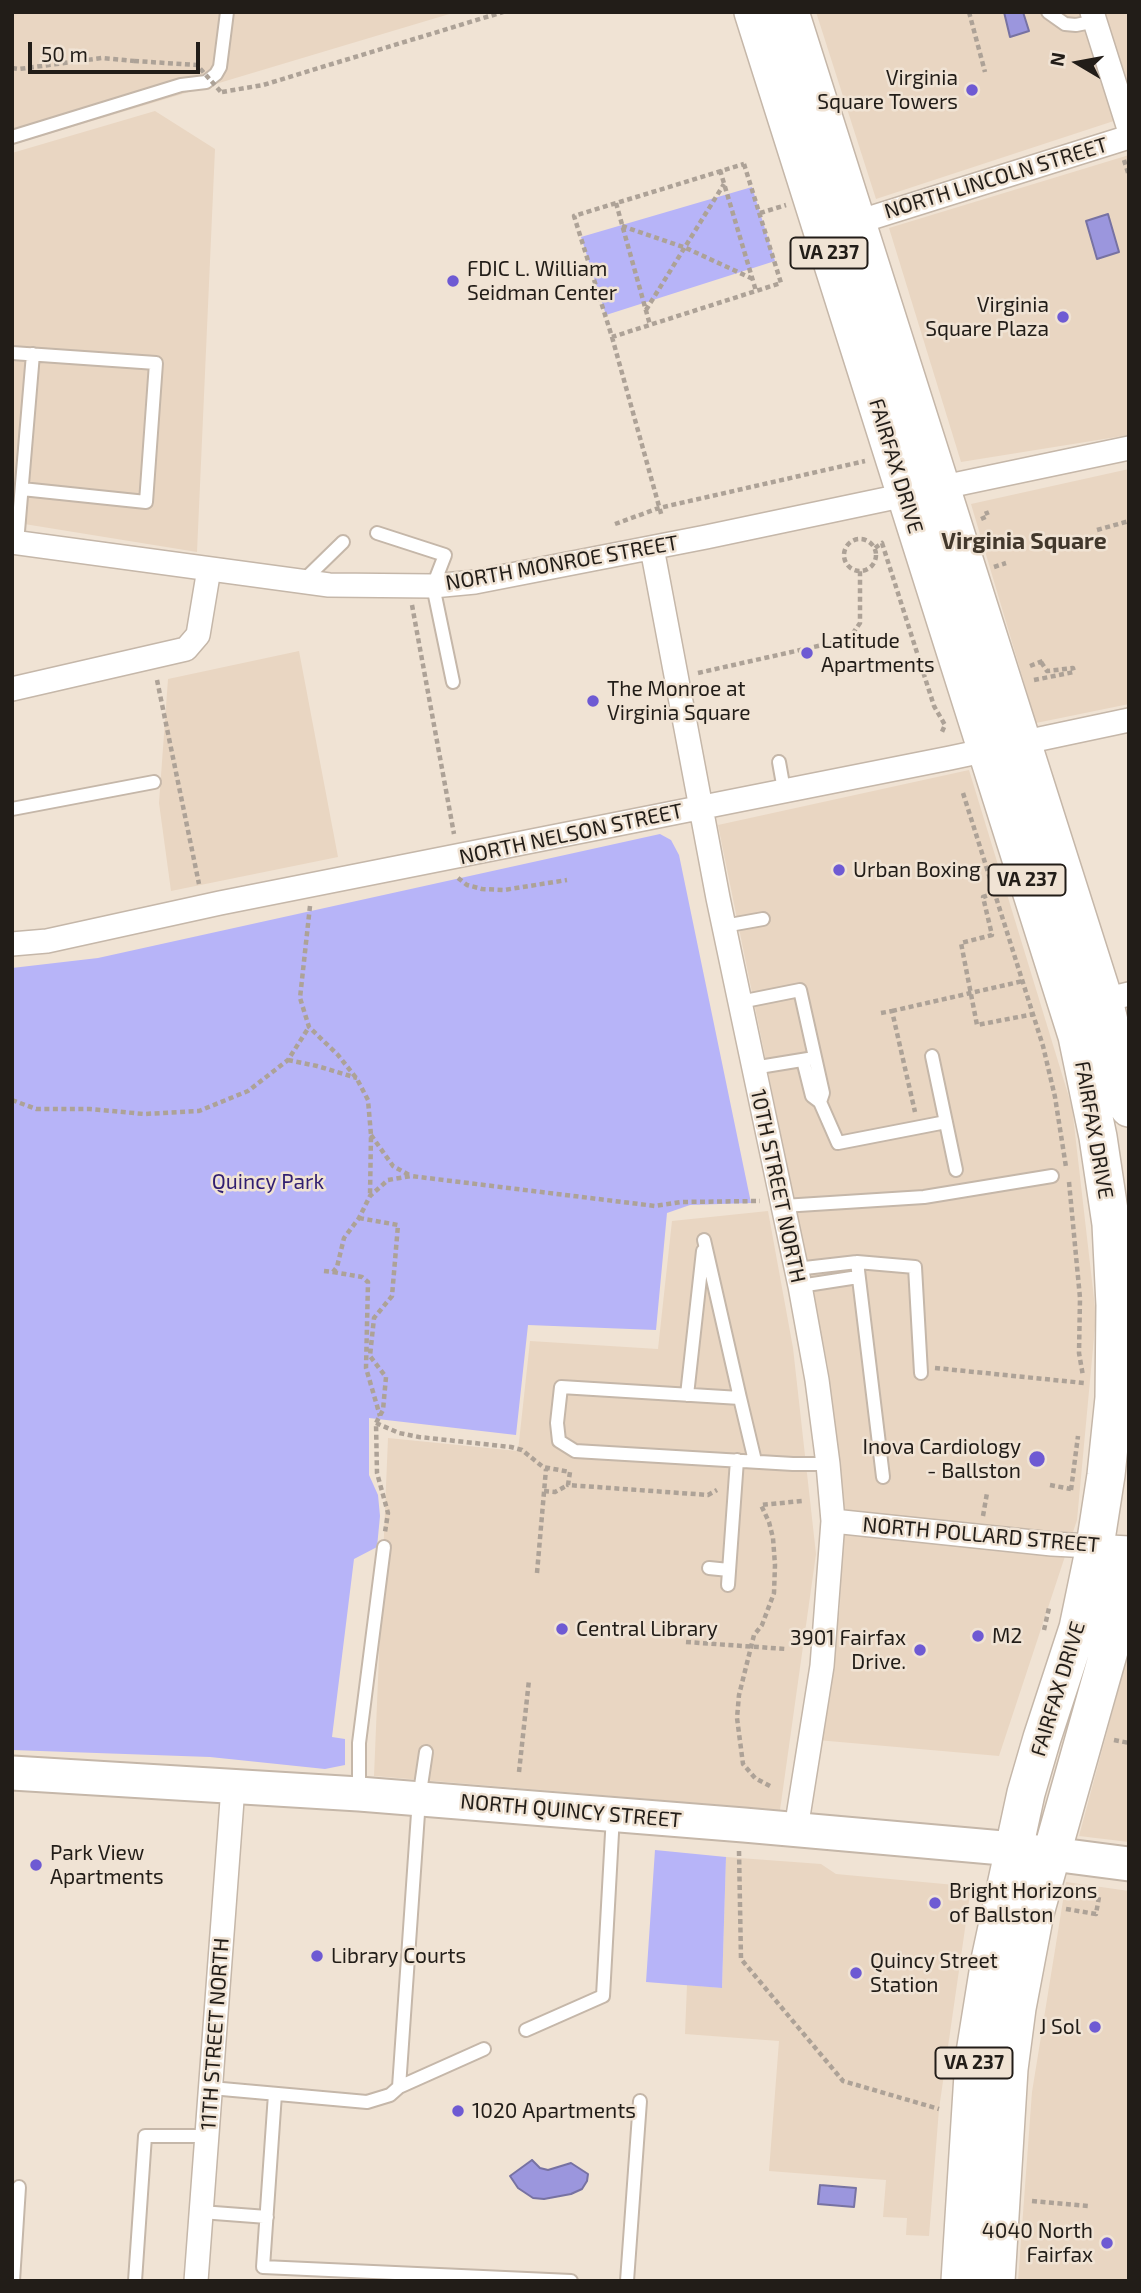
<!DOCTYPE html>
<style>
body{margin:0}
#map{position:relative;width:1141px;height:2293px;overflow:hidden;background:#f0e3d4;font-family:"Exo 2",sans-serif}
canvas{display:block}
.frame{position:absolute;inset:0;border:14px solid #221d18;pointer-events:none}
.north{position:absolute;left:1043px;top:28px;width:70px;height:70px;-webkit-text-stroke:5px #f0e3d4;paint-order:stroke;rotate:280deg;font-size:19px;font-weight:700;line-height:28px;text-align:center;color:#221d18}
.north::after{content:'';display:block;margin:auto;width:24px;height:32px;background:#221d18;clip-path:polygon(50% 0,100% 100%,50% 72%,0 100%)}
.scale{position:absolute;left:28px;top:42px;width:172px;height:32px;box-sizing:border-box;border:4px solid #221d18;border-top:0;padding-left:9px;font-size:21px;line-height:24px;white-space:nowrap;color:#221d18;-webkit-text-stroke:5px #f0e3d4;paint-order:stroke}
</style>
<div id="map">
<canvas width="1141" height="2293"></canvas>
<div class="frame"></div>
<div class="north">N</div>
<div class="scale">50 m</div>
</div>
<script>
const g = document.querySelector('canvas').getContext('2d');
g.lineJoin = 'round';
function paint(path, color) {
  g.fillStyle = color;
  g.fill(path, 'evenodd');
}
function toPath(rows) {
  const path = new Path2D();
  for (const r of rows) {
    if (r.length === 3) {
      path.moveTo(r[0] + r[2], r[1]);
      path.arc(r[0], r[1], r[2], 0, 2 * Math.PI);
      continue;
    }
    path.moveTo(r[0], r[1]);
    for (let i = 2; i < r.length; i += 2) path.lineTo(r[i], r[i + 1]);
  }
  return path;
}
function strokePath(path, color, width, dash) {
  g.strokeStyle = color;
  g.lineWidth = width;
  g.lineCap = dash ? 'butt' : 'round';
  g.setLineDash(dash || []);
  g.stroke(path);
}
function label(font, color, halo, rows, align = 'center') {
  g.font = font + ' "Exo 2",sans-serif';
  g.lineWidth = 5;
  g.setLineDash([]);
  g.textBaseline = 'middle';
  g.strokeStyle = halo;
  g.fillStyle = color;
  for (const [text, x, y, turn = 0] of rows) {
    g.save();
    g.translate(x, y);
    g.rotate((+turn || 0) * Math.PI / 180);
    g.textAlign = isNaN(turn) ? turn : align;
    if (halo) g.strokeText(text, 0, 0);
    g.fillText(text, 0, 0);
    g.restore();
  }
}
paint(toPath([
 [12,12,456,12,12,145],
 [816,12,1129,12,1129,116,876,199],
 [155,111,215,149,197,552,12,522,12,153],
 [1129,155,1129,435,961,462,889,228],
 [1129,469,1129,704,1036,723,971,504],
 [299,651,338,857,171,891,159,803,168,679],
 [969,770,1072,1107,1096,1316,1077,1520,999,1756,817,1740,840,1608,842,1486,828,1367,718,825],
 [768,1211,793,1348,816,1554,780,1810,374,1776,388,1438,518,1451,530,1341,658,1349,672,1221],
 [1129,1650,1129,1842,1079,1836],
 [726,1857,821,1864,836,1874,966,1886,970,1894,939,2109,929,2236,906,2235,907,2218,883,2217,886,2180,769,2171,779,2041,685,2034,687,1985,722,1988],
 [1066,1882,1129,1891,1129,2281,1018,2281,1032,2092]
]), '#e9d6c2');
paint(toPath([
 [752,187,775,261,606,315,581,237],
 [660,834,671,840,679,855,751,1203,690,1205,667,1213,656,1330,528,1325,516,1435,369,1418,369,1475,378,1495,380,1516,377,1547,354,1559,332,1737,345,1739,345,1765,325,1769,210,1757,12,1750,12,968,98,958],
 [655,1850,726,1857,722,1988,646,1982]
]), '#b7b4f8');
const water = toPath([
 [1004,12,1023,12,1029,31,1010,37,1004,12],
 [1108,214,1119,252,1097,259,1086,221,1108,214],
 [532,2160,540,2168,548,2170,571,2163,588,2174,587,2181,582,2189,571,2194,544,2199,533,2198,518,2188,510,2176,532,2160],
 [820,2185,856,2188,854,2207,818,2204,820,2185]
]);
paint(water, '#9b96dd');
strokePath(water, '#7772a2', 2);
const lane = toPath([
 [1048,12,1065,24,1076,25,1086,23,1098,16],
 [12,137,181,85,206,82,216,74,220,67,227,12],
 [12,353,156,363,146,502,22,489],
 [377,533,445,555,433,586,453,682],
 [17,543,33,354],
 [302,582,343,542],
 [779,762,784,790],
 [12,809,154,782],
 [724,926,763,919],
 [740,1002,800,990,823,1093,820,1102],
 [932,1056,956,1170],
 [803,1060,812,1096,820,1102,838,1143,946,1122],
 [753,1068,808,1059],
 [783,1206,924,1197,1052,1176],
 [704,1240,740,1398],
 [796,1269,857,1262],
 [800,1286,858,1277],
 [687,1395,703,1251],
 [755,1461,740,1398,561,1387,557,1423,559,1441,575,1451,793,1464,828,1464],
 [883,1477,857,1262,915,1267,921,1373],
 [709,1568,729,1570],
 [728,1585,737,1460],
 [359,1794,359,1743,384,1547],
 [526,2030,603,1996,613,1815],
 [399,2087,419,1799,426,1752],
 [211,2088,367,2102,390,2095,399,2087,484,2049],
 [275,2094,263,2267,571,2281],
 [201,2212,267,2217],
 [13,2281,19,2187],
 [135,2281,145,2136,207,2136],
 [627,2281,640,2101]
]);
const street = toPath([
 [1092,12,1129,129],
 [845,226,1129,137],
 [12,542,329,585,433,586,475,582,706,537,1129,448],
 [652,548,718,898,800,1286,817,1380,828,1464,833,1521,822,1666,796,1829],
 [12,689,186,649,198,635,209,569],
 [12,944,47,941,220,903,950,758,1129,720],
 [1104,1000,1129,994],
 [833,1521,1052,1544,1129,1548],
 [196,2281,233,1787]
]);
const secondary = toPath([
 [12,1773,359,1794,744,1825,1014,1849,1129,1864]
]);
const primary = toPath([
 [753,12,1077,1036,1098,1137,1111,1224,1115,1305,1114,1398,1106,1475,1095,1546,1078,1628,1042,1738,1026,1793,990,1960,974,2059,960,2281],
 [790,12,1104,1000,1129,1108],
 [996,2281,1009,2069,1017,2008,1035,1913,1114,1633,1129,1560]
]);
strokePath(lane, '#c5b7a9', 16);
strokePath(street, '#c5b7a9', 26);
strokePath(secondary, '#c5b7a9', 37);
strokePath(primary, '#c5b7a9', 40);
strokePath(toPath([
 [969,12,985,72],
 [12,68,19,69,102,58,134,61],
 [222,92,263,85,503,12],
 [1124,160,1129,176],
 [744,164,781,283,612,337,574,216,744,164],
 [720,170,756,291],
 [616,203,650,325],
 [760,213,786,205],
 [622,226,686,248,753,279],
 [646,310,724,184],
 [612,337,662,517],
 [981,519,988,516,986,511],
 [615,524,659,508,865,461],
 [1097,530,1129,521],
 [860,555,16],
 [875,548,882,543,934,706,945,725,941,734],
 [994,567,1006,563],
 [412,605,454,834],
 [1030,666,1045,660],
 [698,673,849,639,860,623,860,570],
 [157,680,199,884],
 [1034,680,1074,672,1073,668,1047,671,1041,662],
 [963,793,1043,1046,1055,1097,1066,1167],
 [458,878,467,885,482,889,504,890,567,880],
 [995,893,983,897,992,935,961,943,977,1025,1034,1014],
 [310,906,300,998,309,1027,338,1055,357,1079,368,1100,371,1135,370,1195],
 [892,1011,1023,981],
 [881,1013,892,1011,915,1112],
 [288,1060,317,1066,357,1078],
 [12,1100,36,1109,90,1109,144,1114,199,1111,248,1091,288,1060,309,1027],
 [371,1135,393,1166,411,1176],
 [1069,1182,1080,1298,1079,1353,1083,1376],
 [359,1218,398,1225,392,1296,374,1318,370,1356,386,1377,383,1410,376,1423,377,1473,388,1513,385,1532],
 [324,1271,333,1272,337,1267,344,1238,359,1218,370,1196,388,1180,411,1176,655,1206,681,1202,760,1201],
 [333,1272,362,1277,368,1282,366,1368,380,1416],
 [935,1368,1084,1383],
 [376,1423,399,1433,419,1437,511,1447,522,1450,543,1467,570,1472,568,1485,708,1495,717,1490],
 [1050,1485,1071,1489],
 [1071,1490,1078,1436],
 [544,1491,555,1492,568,1485],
 [983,1516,987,1493],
 [537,1573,546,1469],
 [1044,1630,1049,1608],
 [686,1642,786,1649],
 [1114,1740,1129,1743],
 [519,1772,529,1680],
 [770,1786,755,1778,743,1764,737,1718,739,1695,754,1635,762,1625,774,1593,775,1565,773,1538,769,1522,761,1505,802,1501],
 [739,1851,741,1959,843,2081,939,2109],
 [1066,1909,1096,1914,1099,1897],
 [1032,2201,1088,2206]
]), '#ada297', 4.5, [5, 3.5]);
strokePath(lane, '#fff', 12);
strokePath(street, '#fff', 23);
strokePath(secondary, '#fff', 33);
strokePath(primary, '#fff', 37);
strokePath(toPath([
 [134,61,197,65,221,92]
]), '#ada297', 4.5, [5, 3.5]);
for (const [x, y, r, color] of [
 [972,90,7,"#6e5ad3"],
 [453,281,7,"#6e5ad3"],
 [1063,317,7,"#6e5ad3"],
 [807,653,7,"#6e5ad3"],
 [593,701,7,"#6e5ad3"],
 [839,870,7,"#6e5ad3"],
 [1037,1459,9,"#6e5ad3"],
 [562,1629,7,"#6e5ad3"],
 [978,1636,7,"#6e5ad3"],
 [920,1650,7,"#6e5ad3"],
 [36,1865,7,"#6e5ad3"],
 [935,1903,7,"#6e5ad3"],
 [317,1956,7,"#6e5ad3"],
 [856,1973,7,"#6e5ad3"],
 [1095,2027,7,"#6e5ad3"],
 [458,2111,7,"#6e5ad3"],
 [1107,2243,7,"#6e5ad3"]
]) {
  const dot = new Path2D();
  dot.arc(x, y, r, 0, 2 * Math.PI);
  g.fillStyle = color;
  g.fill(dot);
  strokePath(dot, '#f0e3d4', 2.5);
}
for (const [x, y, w] of [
 [829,253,77],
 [1027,880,77],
 [974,2063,77]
]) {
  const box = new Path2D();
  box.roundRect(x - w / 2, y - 15.5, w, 31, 5);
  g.fillStyle = '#f0e3d4';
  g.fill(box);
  strokePath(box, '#221d18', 2);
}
label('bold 19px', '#221d18', null, [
 ["VA 237",829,253],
 ["VA 237",1027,880],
 ["VA 237",974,2063]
]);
label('21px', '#221d18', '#f0e3d4', [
 ["Virginia",958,78,"right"],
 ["Square Towers",958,102,"right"],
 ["FDIC L. William",467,269],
 ["Seidman Center",467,293],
 ["Virginia",1049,305,"right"],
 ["Square Plaza",1049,329,"right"],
 ["Latitude",821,641],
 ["Apartments",821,665],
 ["The Monroe at",607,689],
 ["Virginia Square",607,713],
 ["Urban Boxing",853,870],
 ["Inova Cardiology",1021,1447,"right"],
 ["- Ballston",1021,1471,"right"],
 ["Central Library",576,1629],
 ["M2",992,1636],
 ["3901 Fairfax",906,1638,"right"],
 ["Drive.",906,1662,"right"],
 ["Park View",50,1853],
 ["Apartments",50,1877],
 ["Bright Horizons",949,1891],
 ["of Ballston",949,1915],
 ["Library Courts",331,1956],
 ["Quincy Street",870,1961],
 ["Station",870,1985],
 ["J Sol",1081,2027,"right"],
 ["1020 Apartments",472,2111],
 ["4040 North",1093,2231,"right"],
 ["Fairfax",1093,2255,"right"]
], 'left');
label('21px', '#221d18', '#f0e3d4', [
 ["NORTH LINCOLN STREET",996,178,-17],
 ["FAIRFAX DRIVE",896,466,73],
 ["NORTH MONROE STREET",562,563,-10],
 ["NORTH NELSON STREET",571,834,-12],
 ["FAIRFAX DRIVE",1094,1130,80],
 ["10TH STREET NORTH",778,1186,78],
 ["NORTH POLLARD STREET",981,1535,5],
 ["FAIRFAX DRIVE",1058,1689,-73],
 ["NORTH QUINCY STREET",571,1811,5],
 ["11TH STREET NORTH",215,2034,-86]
]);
label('21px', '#311f71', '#f0e3d4', [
 ["Quincy Park",268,1182]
]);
label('bold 23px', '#42382c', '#f0e3d4', [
 ["Virginia Square",1024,541]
]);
</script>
